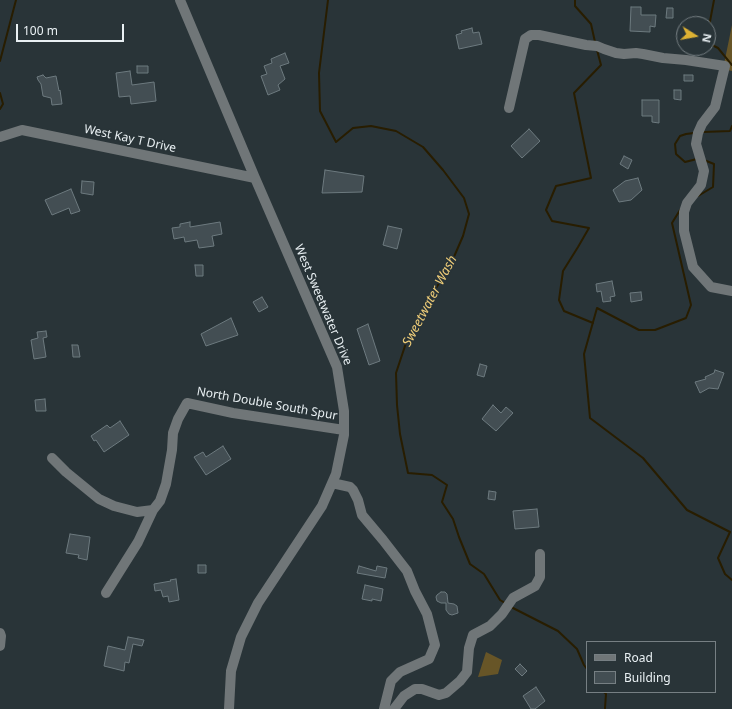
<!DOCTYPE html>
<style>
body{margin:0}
#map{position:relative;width:732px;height:709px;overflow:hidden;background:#293438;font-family:"Noto Sans",sans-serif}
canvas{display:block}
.legend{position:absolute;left:586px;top:641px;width:130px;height:52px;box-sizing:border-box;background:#293438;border:1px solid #767f83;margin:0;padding:5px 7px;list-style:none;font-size:12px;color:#e9f0f3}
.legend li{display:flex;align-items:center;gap:8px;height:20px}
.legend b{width:20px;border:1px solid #767f83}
.north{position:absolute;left:676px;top:16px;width:40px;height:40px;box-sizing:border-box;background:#293438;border:1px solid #767f83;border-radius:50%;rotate:101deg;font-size:11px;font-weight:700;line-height:16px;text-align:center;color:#e9f0f3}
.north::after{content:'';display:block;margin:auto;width:14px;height:18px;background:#ddb133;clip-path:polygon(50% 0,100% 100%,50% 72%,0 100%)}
.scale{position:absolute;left:16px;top:24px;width:108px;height:18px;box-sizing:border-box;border:2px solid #e9f0f3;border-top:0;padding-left:5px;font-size:12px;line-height:14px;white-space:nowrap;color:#e9f0f3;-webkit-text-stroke:3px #293438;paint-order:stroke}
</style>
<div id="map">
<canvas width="732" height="709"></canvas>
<ul class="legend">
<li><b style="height:5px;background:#707678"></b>Road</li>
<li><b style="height:11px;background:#434e53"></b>Building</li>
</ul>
<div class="north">N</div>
<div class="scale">100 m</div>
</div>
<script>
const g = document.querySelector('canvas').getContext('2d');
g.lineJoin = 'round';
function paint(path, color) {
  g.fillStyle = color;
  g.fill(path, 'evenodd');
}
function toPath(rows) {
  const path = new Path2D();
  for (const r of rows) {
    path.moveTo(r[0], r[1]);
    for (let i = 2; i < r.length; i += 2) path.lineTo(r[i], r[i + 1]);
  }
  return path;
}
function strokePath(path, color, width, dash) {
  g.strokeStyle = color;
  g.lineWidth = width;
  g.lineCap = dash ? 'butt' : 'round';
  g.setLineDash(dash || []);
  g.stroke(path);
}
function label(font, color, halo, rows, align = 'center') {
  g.font = font + ' "Noto Sans",sans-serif';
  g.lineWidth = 3;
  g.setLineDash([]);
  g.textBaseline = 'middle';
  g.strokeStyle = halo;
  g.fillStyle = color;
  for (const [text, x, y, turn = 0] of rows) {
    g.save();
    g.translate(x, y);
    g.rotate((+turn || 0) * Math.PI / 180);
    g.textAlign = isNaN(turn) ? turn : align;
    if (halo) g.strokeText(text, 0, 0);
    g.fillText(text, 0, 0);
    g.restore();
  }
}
paint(toPath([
 [732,25,732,71,723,69],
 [486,652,502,660,498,674,478,677]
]), '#675527');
strokePath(toPath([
 [328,0,319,73,320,111,336,142,353,128,371,126,396,131,423,147,443,170,464,198,469,214,463,236,450,266,424,307,406,343,396,373,397,405,400,434,408,473,432,475,447,485,442,502,453,519,459,537,470,564,484,574,500,600,505,603],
 [575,0,575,6,591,24,595,42],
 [708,32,714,0],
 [708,43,718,48,732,65],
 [0,61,16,0],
 [0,93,3,104,0,109],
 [703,132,730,131,732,126],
 [694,133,686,134,680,136,675,144,676,154,685,162,697,159],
 [698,196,713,187,714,164,704,160],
 [680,210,672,223,691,305,686,318,655,330,639,330,597,308,584,354,590,418,643,458,687,510,730,532,718,558,725,574,732,580],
 [593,323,564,311,559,300,563,271,578,247,589,228,552,221,546,210,556,186,591,178,574,93,601,65,597,50],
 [511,607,558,631,577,649,584,665,587,669],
 [604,692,606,694,605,708,605,709]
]), '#281d00', 2);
const building = toPath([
 [631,7,641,7,641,15,656,15,655,27,650,26,650,32,630,31,631,7],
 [667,8,673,8,673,18,666,18,667,8],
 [472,28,473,33,479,32,482,44,459,49,456,35,462,33,461,31,472,28],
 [285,53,289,63,280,66,285,79,278,85,280,90,268,95,261,76,267,74,264,66,272,63,271,59,285,53],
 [137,66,148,66,148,73,137,73,137,66],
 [130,71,132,85,154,82,156,101,131,104,130,96,119,97,116,73,130,71],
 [43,75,46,78,56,76,59,91,60,90,62,104,52,105,51,98,43,96,41,84,38,80,37,77,43,75],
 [684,75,693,75,693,81,684,81,684,75],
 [674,90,681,90,681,100,674,99,674,90],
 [642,100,659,100,659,123,652,122,652,116,642,116,642,100],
 [529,129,540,141,522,158,511,146,529,129],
 [624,156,632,160,628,169,620,164,624,156],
 [325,170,364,176,362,192,322,193,325,170],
 [638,178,642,190,631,200,619,202,613,190,625,181,638,178],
 [82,181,94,182,93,195,81,193,82,181],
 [71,189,80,211,71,214,69,208,52,215,45,200,71,189],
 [190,222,190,227,220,222,222,234,212,236,214,246,199,248,197,240,185,242,184,237,174,239,172,228,180,227,180,224,190,222],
 [388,226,402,229,397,249,383,245,388,226],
 [195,265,203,265,203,276,196,276,195,265],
 [612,281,615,296,610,297,611,301,603,302,601,291,597,292,596,284,612,281],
 [641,292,642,300,631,302,630,293,641,292],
 [262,297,268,307,259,312,253,302,262,297],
 [231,318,238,335,206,346,201,334,231,318],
 [368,324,380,361,369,365,357,329,368,324],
 [46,331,47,337,43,338,46,357,34,359,31,340,38,338,37,332,46,331],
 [72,345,78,345,80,357,73,357,72,345],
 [480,364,487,366,484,377,477,375,480,364],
 [715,370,724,373,718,389,709,388,700,393,695,382,706,379,705,377,714,373,715,370],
 [45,399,46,411,36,411,35,400,45,399],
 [493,405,501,413,506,407,513,413,496,431,482,419,493,405],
 [120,421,129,435,104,452,96,440,94,441,91,436,107,425,110,428,120,421],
 [223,446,231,459,206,475,194,457,203,452,206,457,223,446],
 [489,491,496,492,495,500,488,499,489,491],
 [537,509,539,527,515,529,513,511,537,509],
 [70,534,90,537,87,560,78,558,79,555,66,553,70,534],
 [198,565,206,565,206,573,198,573,198,565],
 [359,566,376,571,377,566,387,568,385,578,357,573,359,566],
 [176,579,179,600,169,602,168,596,163,597,161,590,155,591,154,584,171,581,170,580,176,579],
 [365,585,383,589,381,601,372,599,372,601,362,599,365,585],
 [441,592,445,592,447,594,448,603,454,604,457,606,458,613,452,615,449,614,446,610,446,603,441,603,437,601,436,597,437,595,441,592],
 [128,637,144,640,142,646,133,644,129,663,125,662,124,671,104,666,108,646,125,650,128,637],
 [520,664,527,671,522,676,515,669,520,664],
 [536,687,545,701,535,709,531,709,523,696,536,687]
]);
paint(building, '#434e53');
strokePath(building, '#6d7a7f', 1);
strokePath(toPath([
 [180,0,255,178,337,367,344,411,344,435,336,474,322,506,258,603,241,637,231,671,229,709],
 [509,108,525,39,531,35,539,35,586,45,597,46,604,49,616,53,624,54,636,53,643,54,663,58,686,60,725,66,715,107,702,124,698,133,696,144,704,171,701,185,687,203,684,212,684,231,693,267,711,287,732,291],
 [0,137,22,130,255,178],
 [52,458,66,472,99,499,114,506,137,512,153,510],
 [332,483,350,487,353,490,358,500,362,515,383,540,407,571,415,591,427,614,435,645,429,659,400,672,391,681,384,709],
 [106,593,138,542,153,510,160,501,166,484,172,450,173,433,178,419,187,403,233,413,344,430],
 [0,633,1,636,0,646],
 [394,709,404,696,415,689,422,689,439,695,446,693,460,681,467,672,469,648,473,635,490,626,502,614,513,598,535,586,540,577,540,554]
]), '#707678', 10);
label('12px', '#e9f0f3', '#293438', [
 ["West Kay T Drive",130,139,12],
 ["West Sweetwater Drive",323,305,67],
 ["North Double South Spur",267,404,10]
]);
label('italic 13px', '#efcd78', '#293438', [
 ["Sweetwater Wash",430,301,-62]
]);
</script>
